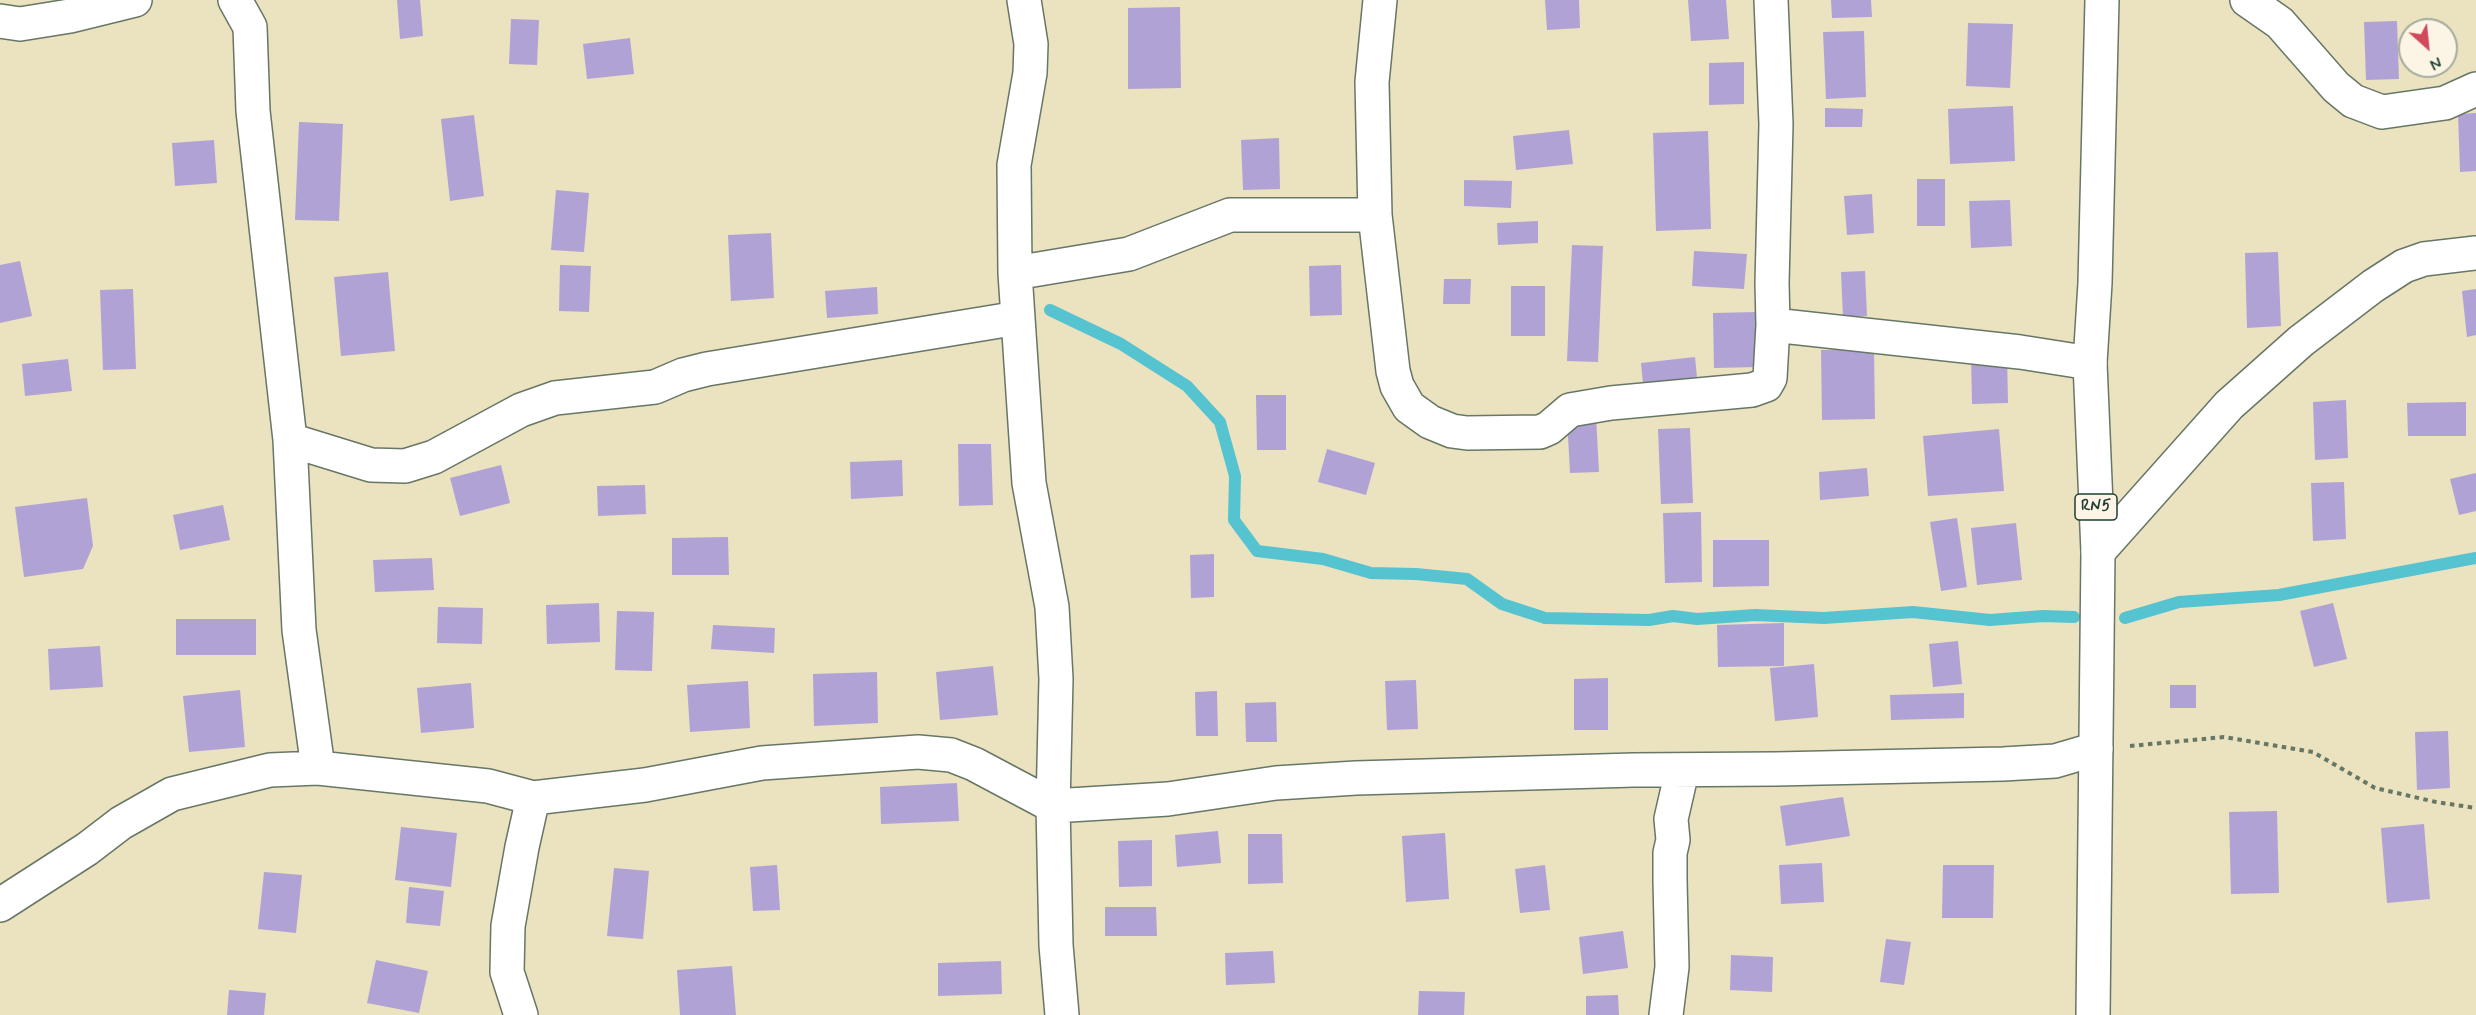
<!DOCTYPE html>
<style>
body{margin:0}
#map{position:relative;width:2476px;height:1015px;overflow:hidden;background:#ebe2c0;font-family:Mynerve,sans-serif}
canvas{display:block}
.north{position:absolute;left:2398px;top:18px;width:60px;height:60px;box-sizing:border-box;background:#fcf5e5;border:2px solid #a4ab9e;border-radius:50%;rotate:153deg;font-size:16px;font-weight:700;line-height:24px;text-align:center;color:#1f3d34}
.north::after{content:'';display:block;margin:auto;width:21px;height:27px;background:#d1495b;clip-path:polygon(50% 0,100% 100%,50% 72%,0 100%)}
</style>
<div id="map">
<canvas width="2476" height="1015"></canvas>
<div class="north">N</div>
</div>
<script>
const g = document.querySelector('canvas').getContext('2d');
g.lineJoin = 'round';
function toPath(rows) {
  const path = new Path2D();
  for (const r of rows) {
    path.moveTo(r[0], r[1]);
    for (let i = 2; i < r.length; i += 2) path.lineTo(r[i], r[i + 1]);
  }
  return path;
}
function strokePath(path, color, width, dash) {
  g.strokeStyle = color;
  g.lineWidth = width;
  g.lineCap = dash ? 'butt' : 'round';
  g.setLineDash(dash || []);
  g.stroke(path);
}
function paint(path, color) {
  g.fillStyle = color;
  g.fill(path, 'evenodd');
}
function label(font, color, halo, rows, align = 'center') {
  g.font = font + ' Mynerve,sans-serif';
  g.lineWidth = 5;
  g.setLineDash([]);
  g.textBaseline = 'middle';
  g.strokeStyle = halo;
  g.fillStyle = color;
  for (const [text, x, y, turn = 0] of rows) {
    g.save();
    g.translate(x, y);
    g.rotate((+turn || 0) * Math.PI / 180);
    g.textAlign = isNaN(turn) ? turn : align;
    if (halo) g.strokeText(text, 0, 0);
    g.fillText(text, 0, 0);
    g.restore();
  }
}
strokePath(toPath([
 [1050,310,1121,344,1187,386,1220,422,1235,476,1234,520,1257,551,1323,559,1371,573,1416,574,1467,579,1502,604,1545,618,1649,620,1673,616,1697,619,1755,615,1824,618,1913,612,1990,620,2043,616,2074,617],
 [2125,618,2179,602,2279,595,2476,558]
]), '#56c3d0', 12);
paint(toPath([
 [397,0,420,0,423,36,400,39],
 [1545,0,1579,0,1580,28,1547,30],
 [1688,0,1726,0,1729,39,1691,41],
 [1831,0,1871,0,1872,17,1832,18],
 [1180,7,1181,88,1128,89,1128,8],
 [511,19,539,20,537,65,509,64],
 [2397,21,2399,79,2366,80,2364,22],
 [1968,23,2013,24,2010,88,1966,86],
 [1864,31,1866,97,1826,99,1823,32],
 [630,38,634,74,587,79,583,44],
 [1744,62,1744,104,1709,105,1709,63],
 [2013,106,2015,161,1950,164,1948,109],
 [1825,108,1863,109,1862,127,1825,127],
 [2476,113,2476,171,2460,172,2458,114],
 [474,115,484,196,450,201,441,119],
 [299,122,343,124,339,221,295,220],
 [1569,130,1573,164,1516,170,1513,136],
 [1708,131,1711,229,1656,231,1653,133],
 [1279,138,1280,189,1243,190,1241,140],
 [214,140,217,183,175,186,172,143],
 [1917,179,1945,179,1945,226,1917,226],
 [1464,180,1512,181,1511,208,1464,206],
 [556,190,589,193,584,252,551,250],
 [1872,194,1874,233,1847,235,1844,196],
 [2010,200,2012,246,1971,248,1969,201],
 [1538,221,1538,243,1498,245,1497,223],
 [771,233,774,298,731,301,728,235],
 [1572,245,1603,246,1598,362,1567,361],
 [1694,251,1747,254,1744,289,1692,286],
 [2278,252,2281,326,2247,328,2245,253],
 [20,261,32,316,0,323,0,265],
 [560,265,591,266,589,312,559,311],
 [1341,265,1342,315,1310,316,1309,266],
 [1865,271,1867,316,1843,317,1841,272],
 [388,272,395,351,341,356,334,277],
 [1444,279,1471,279,1470,304,1443,304],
 [1511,286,1545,286,1545,336,1511,336],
 [877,287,878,314,827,318,825,291],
 [133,289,136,369,103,370,100,290],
 [2476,289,2476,335,2467,337,2462,291],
 [1757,312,1758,367,1714,368,1713,313],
 [1874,349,1875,419,1822,420,1821,350],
 [2007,353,2008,403,1972,404,1971,354],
 [1695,357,1698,388,1644,394,1641,363],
 [68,359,72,391,25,396,22,364],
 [1256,395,1286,395,1286,450,1257,450],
 [2346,400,2348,458,2315,460,2313,402],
 [2466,402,2466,436,2408,436,2407,403],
 [1596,416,1599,472,1570,473,1567,418],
 [1690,428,1693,503,1661,504,1658,429],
 [1999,429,2004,491,1928,496,1923,436],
 [958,444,991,444,993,505,959,506],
 [1327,449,1375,463,1366,495,1318,482],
 [902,460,903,496,851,499,850,462],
 [501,465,510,503,460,516,450,478],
 [1867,468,1869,496,1820,500,1819,472],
 [2476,473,2476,511,2459,515,2450,479],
 [2344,482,2346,539,2313,541,2311,483],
 [645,485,646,514,598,516,597,486],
 [87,498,93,546,83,569,24,577,15,507],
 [223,505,230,540,180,550,173,515],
 [1701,512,1702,582,1665,583,1663,513],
 [1957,518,1967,587,1941,591,1930,522],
 [2016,523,2022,580,1977,585,1971,528],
 [728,537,729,575,672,575,672,538],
 [1713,540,1769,540,1769,586,1713,587],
 [1214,554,1214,597,1191,598,1190,555],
 [432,558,434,590,375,592,373,560],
 [599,603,600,642,547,644,546,605],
 [2333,603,2347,659,2314,667,2300,611],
 [438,607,483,608,482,644,437,643],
 [617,611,654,612,652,671,615,670],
 [176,619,256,619,256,655,176,655],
 [1784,623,1784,666,1718,667,1717,625],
 [713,625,775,628,774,653,711,649],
 [1958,641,1962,684,1933,687,1929,644],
 [100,646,103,687,50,690,48,649],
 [1814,664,1818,717,1775,721,1770,668],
 [993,666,998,715,940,720,936,672],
 [877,672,878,723,814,726,813,674],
 [1608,678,1608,730,1574,730,1574,679],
 [1416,680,1418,729,1387,730,1385,681],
 [748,681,750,728,690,732,687,685],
 [471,683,474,728,421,733,417,688],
 [2170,685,2196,685,2196,708,2170,708],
 [240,690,245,747,189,752,183,696],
 [1217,691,1218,736,1196,736,1195,692],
 [1964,693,1964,718,1891,720,1890,695],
 [1276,702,1277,742,1246,742,1245,703],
 [2448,731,2450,788,2417,790,2415,732],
 [957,783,959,821,881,824,880,787],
 [1843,797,1850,836,1786,846,1780,806],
 [2277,811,2279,893,2231,894,2229,812],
 [2424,824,2430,899,2387,903,2381,828],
 [401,827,457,833,451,887,395,880],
 [1218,831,1221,863,1177,867,1175,835],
 [1445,833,1449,899,1406,902,1402,836],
 [1248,834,1282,834,1283,883,1248,884],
 [1152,840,1152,886,1119,887,1118,841],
 [1822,863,1824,902,1781,904,1779,865],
 [777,865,780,910,753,911,750,867],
 [1545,865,1550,910,1520,913,1515,869],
 [1943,865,1994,865,1993,918,1942,918],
 [614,868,649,871,643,939,607,936],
 [264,872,302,875,296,933,258,929],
 [409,887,444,891,440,926,406,923],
 [1105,907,1156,907,1157,936,1105,936],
 [1623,931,1628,968,1583,974,1579,937],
 [1886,939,1911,942,1904,985,1880,982],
 [1273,951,1275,983,1226,985,1225,953],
 [1731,955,1773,957,1772,992,1730,990],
 [376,960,428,971,419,1013,367,1003],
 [1001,961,1002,994,938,996,938,963],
 [732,966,736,1015,680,1015,677,970],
 [229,990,266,993,264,1015,227,1015],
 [1419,991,1465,992,1464,1015,1418,1015],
 [1618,995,1619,1015,1586,1015,1586,996]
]), '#b1a2d5');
const minor = toPath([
 [235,0,250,27,253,111,290,440,299,630,318,768],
 [1024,0,1031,44,1030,73,1014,165,1015,273,1029,483,1052,607,1056,679,1053,806,1056,945,1062,1015],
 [2247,0,2280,23,2336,87,2353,101,2382,112,2445,103,2476,89],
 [0,21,20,24,70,16,135,0],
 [1375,215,1393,371,1397,386,1409,407,1430,422,1452,431,1467,433,1540,432,1549,428,1570,410,1611,403,1752,390,1766,385,1770,378,1773,325,1772,283,1776,124,1771,0],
 [1015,273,1129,254,1230,215,1375,215,1372,82,1380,0],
 [1773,325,2020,352,2090,363],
 [290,440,371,465,405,466,434,457,521,410,555,398,655,387,683,375,707,369,1018,318],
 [2098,552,2229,405,2301,341,2373,286,2404,266,2424,259,2476,253],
 [0,905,87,849,121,823,172,794,270,770,318,768,488,786,533,798,645,785,762,763,918,752,951,755,974,764,1053,806,1168,799,1276,783,1356,778,1634,770,1776,769,2003,764,2055,761,2096,749],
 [521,1015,507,972,508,926,522,847,533,798],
 [1666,1015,1672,967,1670,880,1670,853,1673,840,1671,819,1682,771]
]);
const trunk = toPath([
 [2093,1015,2098,552,2090,363,2095,283,2102,0]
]);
strokePath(minor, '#667765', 36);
strokePath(trunk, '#667765', 36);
strokePath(toPath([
 [2130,746,2224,737,2313,752,2375,788,2436,802,2476,808]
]), '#667765', 4, [4.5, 4.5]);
strokePath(minor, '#fff', 33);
strokePath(trunk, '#fff', 33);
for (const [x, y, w] of [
 [2096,507,42]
]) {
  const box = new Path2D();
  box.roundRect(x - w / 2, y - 13, w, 26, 4.5);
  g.fillStyle = '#fcf5e5';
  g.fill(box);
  strokePath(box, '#1f3d34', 1.5);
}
label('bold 16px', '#1f3d34', null, [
 ["RN5",2096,507]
]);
</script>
